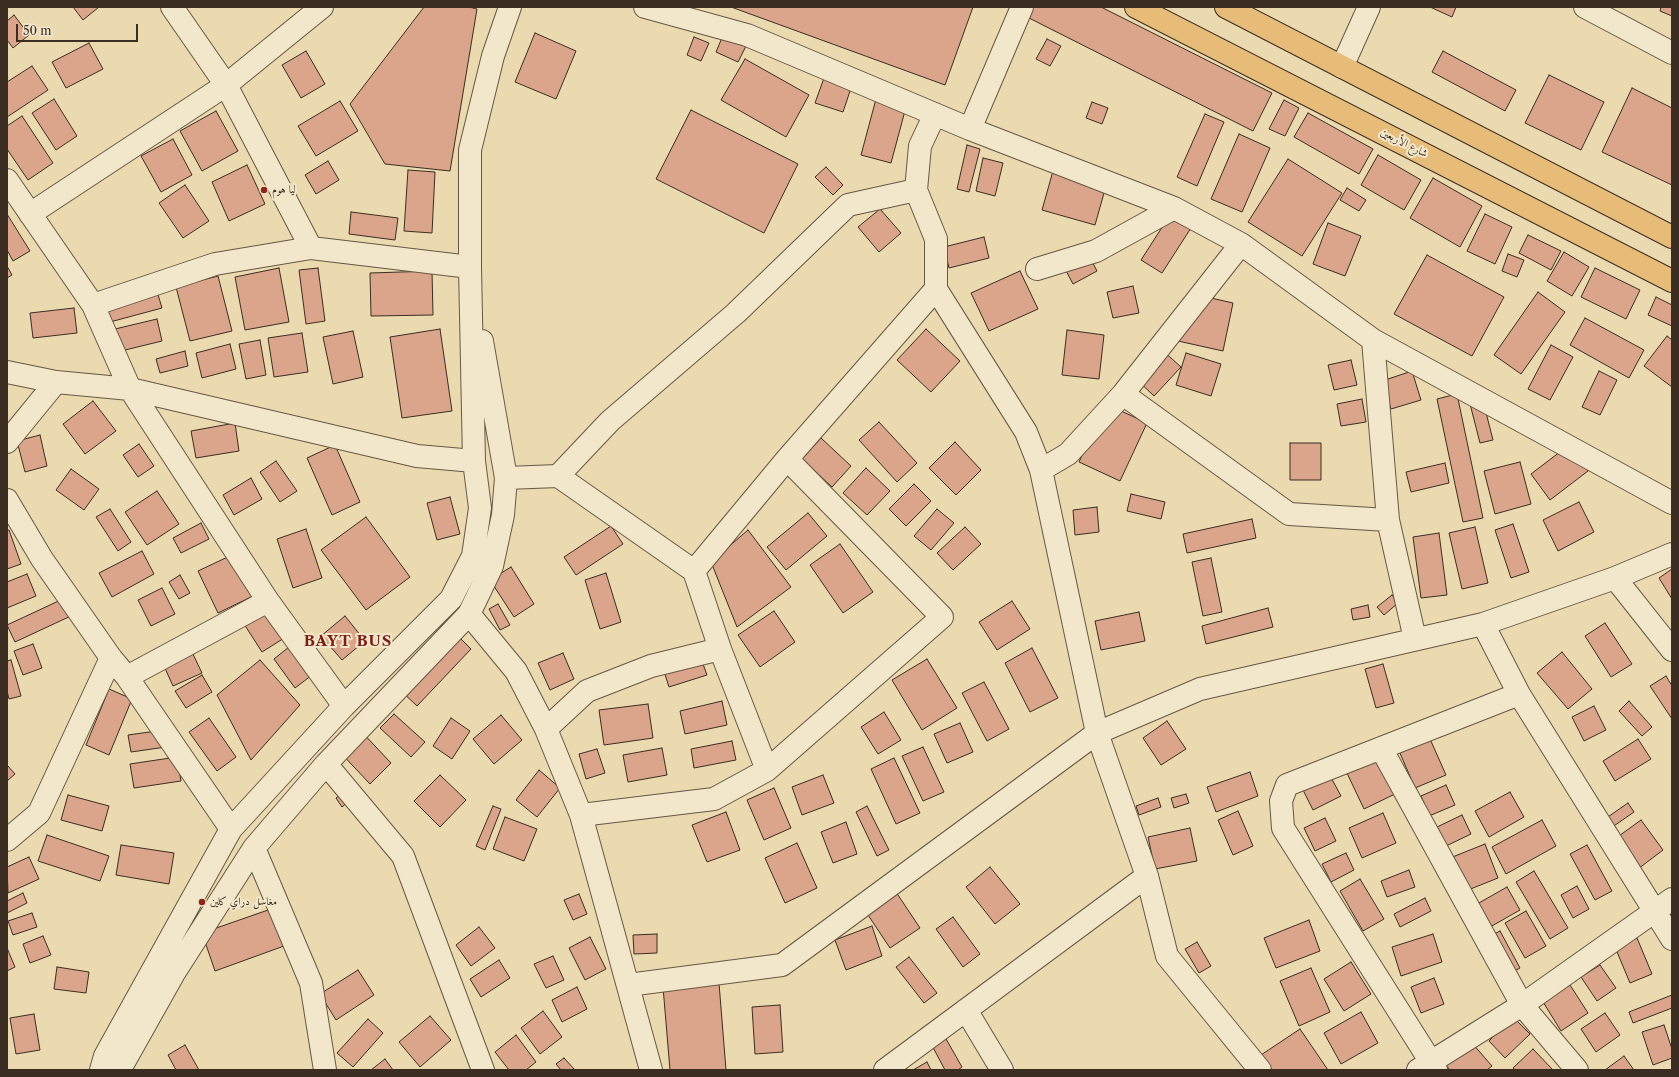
<!DOCTYPE html>
<meta charset="utf-8">
<style>
body{margin:0}
#map{position:relative;width:1679px;height:1077px;overflow:hidden;background:#ebd9af;font-family:"Libre Caslon Text",serif}
canvas{display:block}
.frame{position:absolute;inset:0;border:8px solid #3b2d22;pointer-events:none}
.scale{position:absolute;left:16px;top:24px;width:122px;height:18px;box-sizing:border-box;border:2px solid #3b2d22;border-top:0;padding-left:5px;font-size:12px;line-height:14px;white-space:nowrap;color:#3b2d22;-webkit-text-stroke:3px #f2e6cb;paint-order:stroke}
</style>
<div id="map">
<canvas width="1679" height="1077"></canvas>
<div class="frame"></div>
<div class="scale">50 m</div>
</div>
<script>
const g = document.querySelector('canvas').getContext('2d');
g.lineJoin = 'round';
function paint(path, color) {
  g.fillStyle = color;
  g.fill(path, 'evenodd');
}
function toPath(rows) {
  const path = new Path2D();
  for (const r of rows) {
    path.moveTo(r[0], r[1]);
    for (let i = 2; i < r.length; i += 2) path.lineTo(r[i], r[i + 1]);
  }
  return path;
}
function strokePath(path, color, width, dash) {
  g.strokeStyle = color;
  g.lineWidth = width;
  g.lineCap = dash ? 'butt' : 'round';
  g.setLineDash(dash || []);
  g.stroke(path);
}
function label(font, color, halo, rows, align = 'center') {
  g.font = font + ' "Libre Caslon Text",Amiri,serif';
  g.lineWidth = 4;
  g.setLineDash([]);
  g.textBaseline = 'middle';
  g.strokeStyle = halo;
  g.fillStyle = color;
  for (const [text, x, y, turn = 0] of rows) {
    g.save();
    g.translate(x, y);
    g.rotate((+turn || 0) * Math.PI / 180);
    g.textAlign = isNaN(turn) ? turn : align;
    if (halo) g.strokeText(text, 0, 0);
    g.fillText(text, 0, 0);
    g.restore();
  }
}
const building = toPath([
 [73,7,99,7,83,20,73,7],
 [424,7,469,7,477,9,450,171,385,164,350,104,424,7],
 [731,7,973,7,945,85,731,7],
 [1032,7,1101,7,1272,93,1253,131,1027,17,1032,7],
 [1430,7,1456,7,1452,17,1430,7],
 [1661,7,1672,7,1672,16,1660,11,1661,7],
 [14,15,29,35,13,48,7,40,7,21,14,15],
 [535,33,576,51,556,99,515,82,535,33],
 [724,33,747,44,738,62,716,52,724,33],
 [694,37,709,43,701,61,687,55,694,37],
 [1047,39,1061,46,1050,66,1036,59,1047,39],
 [89,43,103,69,66,88,52,62,89,43],
 [306,51,325,84,301,98,282,65,306,51],
 [1443,51,1516,90,1505,111,1432,72,1443,51],
 [745,59,809,95,786,137,721,100,745,59],
 [32,66,48,90,7,117,7,82,32,66],
 [1549,75,1604,102,1581,150,1525,123,1549,75],
 [824,78,851,88,843,112,815,103,824,78],
 [1632,88,1672,108,1672,185,1602,152,1632,88],
 [54,99,77,136,56,150,32,113,54,99],
 [876,99,906,107,891,163,861,155,876,99],
 [1284,100,1299,108,1285,136,1269,129,1284,100],
 [340,101,358,131,316,156,298,126,340,101],
 [1092,102,1108,108,1102,124,1086,118,1092,102],
 [691,110,798,164,764,233,656,179,691,110],
 [216,111,238,151,202,171,180,131,216,111],
 [1308,113,1373,149,1359,174,1294,137,1308,113],
 [1205,114,1224,122,1197,186,1177,177,1205,114],
 [22,116,53,163,28,180,7,149,7,126,22,116],
 [1239,134,1270,148,1242,212,1211,199,1239,134],
 [173,139,192,175,161,192,141,156,173,139],
 [967,145,980,149,969,192,957,189,967,145],
 [1378,155,1421,180,1404,210,1361,185,1378,155],
 [983,158,1003,163,995,196,976,191,983,158],
 [1288,159,1342,193,1302,256,1248,222,1288,159],
 [328,161,339,180,316,194,305,175,328,161],
 [247,165,265,204,229,221,212,182,247,165],
 [826,167,843,185,833,195,815,177,826,167],
 [408,170,435,172,432,233,404,231,408,170],
 [1053,171,1106,186,1095,225,1042,210,1053,171],
 [1433,178,1482,206,1460,247,1410,218,1433,178],
 [185,185,209,221,183,238,159,203,185,185],
 [1347,188,1366,200,1359,211,1340,200,1347,188],
 [880,209,901,233,879,252,858,227,880,209],
 [351,212,398,218,395,240,349,234,351,212],
 [7,214,30,251,13,261,7,250,7,214],
 [1485,214,1512,227,1495,264,1467,251,1485,214],
 [1170,215,1191,228,1162,273,1141,260,1170,215],
 [1328,223,1361,236,1345,276,1313,264,1328,223],
 [1528,235,1561,251,1551,270,1519,253,1528,235],
 [984,237,989,258,949,268,944,247,984,237],
 [1085,248,1097,271,1073,284,1061,261,1085,248],
 [1564,252,1589,267,1572,296,1547,281,1564,252],
 [1508,254,1524,260,1517,277,1502,271,1508,254],
 [1427,255,1504,297,1472,356,1394,314,1427,255],
 [7,266,12,275,7,278,7,266],
 [279,268,289,322,245,330,235,277,279,268],
 [318,268,325,321,306,324,299,270,318,268],
 [1595,268,1640,290,1626,319,1581,297,1595,268],
 [432,271,433,315,371,316,370,273,432,271],
 [1020,271,1038,309,989,331,971,293,1020,271],
 [218,276,232,331,190,341,176,287,218,276],
 [154,281,162,308,110,322,102,295,154,281],
 [1133,286,1139,313,1113,318,1107,292,1133,286],
 [1538,292,1565,312,1521,374,1494,355,1538,292],
 [1189,293,1233,303,1223,351,1178,341,1189,293],
 [1656,297,1672,305,1672,326,1648,315,1656,297],
 [74,308,77,333,33,338,30,313,74,308],
 [1585,318,1644,350,1629,378,1570,345,1585,318],
 [157,319,162,341,121,351,115,329,157,319],
 [440,329,452,411,402,418,390,337,440,329],
 [926,329,960,361,931,392,897,360,926,329],
 [1067,330,1104,335,1099,379,1062,375,1067,330],
 [353,331,363,377,333,384,323,337,353,331],
 [302,333,308,372,274,377,268,338,302,333],
 [1667,336,1672,340,1672,387,1644,366,1667,336],
 [260,340,266,375,246,379,239,344,260,340],
 [230,344,236,369,202,378,196,353,230,344],
 [1551,345,1573,357,1550,400,1528,389,1551,345],
 [1161,349,1181,367,1154,396,1134,377,1161,349],
 [185,351,188,366,160,373,156,359,185,351],
 [1186,353,1221,364,1211,396,1176,385,1186,353],
 [1351,360,1357,385,1334,390,1328,365,1351,360],
 [1412,371,1421,400,1391,409,1382,381,1412,371],
 [1599,371,1617,380,1600,415,1582,407,1599,371],
 [1481,393,1493,440,1480,443,1468,396,1481,393],
 [1457,394,1483,518,1463,522,1437,399,1457,394],
 [1362,399,1366,422,1341,426,1337,404,1362,399],
 [93,401,116,431,85,454,63,424,93,401],
 [1106,404,1147,423,1120,481,1079,462,1106,404],
 [879,422,917,463,897,482,859,440,879,422],
 [235,423,239,451,196,458,191,431,235,423],
 [40,435,47,466,25,472,17,441,40,435],
 [821,438,851,466,832,487,802,459,821,438],
 [955,442,981,470,956,495,929,468,955,442],
 [1290,443,1321,443,1321,480,1290,480,1290,443],
 [139,444,154,466,138,477,123,455,139,444],
 [335,445,360,502,332,515,307,458,335,445],
 [1569,445,1588,471,1550,500,1531,474,1569,445],
 [276,461,297,491,280,502,260,472,276,461],
 [1520,462,1531,504,1495,514,1484,471,1520,462],
 [1445,463,1449,483,1411,492,1406,472,1445,463],
 [866,468,890,491,867,515,843,493,866,468],
 [71,469,99,489,84,510,56,490,71,469],
 [251,478,262,499,234,515,223,495,251,478],
 [914,484,931,501,906,526,889,509,914,484],
 [157,491,179,524,147,545,125,512,157,491],
 [1131,494,1165,502,1161,519,1127,511,1131,494],
 [450,497,460,534,437,540,427,503,450,497],
 [1579,502,1594,532,1558,551,1543,520,1579,502],
 [1097,507,1099,532,1075,535,1073,510,1097,507],
 [110,509,131,542,118,551,96,517,110,509],
 [937,509,954,523,931,550,914,536,937,509],
 [808,513,827,536,786,570,767,547,808,513],
 [366,517,410,577,366,610,321,550,366,517],
 [1252,519,1256,538,1187,553,1183,534,1252,519],
 [201,523,209,539,181,553,173,538,201,523],
 [1513,524,1529,572,1511,578,1495,530,1513,524],
 [611,526,623,544,576,575,564,557,611,526],
 [965,527,981,544,953,570,937,553,965,527],
 [1475,527,1488,583,1462,589,1449,533,1475,527],
 [306,529,322,578,293,588,277,539,306,529],
 [7,530,9,530,21,564,7,569,7,530],
 [748,530,791,587,737,627,711,562,748,530],
 [1439,533,1447,595,1421,598,1413,537,1439,533],
 [840,544,873,592,843,613,810,565,840,544],
 [142,551,154,574,112,597,99,573,142,551],
 [234,554,253,596,218,613,198,571,234,554],
 [1211,558,1222,612,1203,616,1192,562,1211,558],
 [511,567,534,604,514,617,490,580,511,567],
 [1672,569,1672,599,1659,578,1672,569],
 [606,573,621,622,600,629,585,580,606,573],
 [27,574,36,596,7,608,7,582,27,574],
 [180,575,190,593,179,599,169,582,180,575],
 [162,588,175,614,151,626,138,600,162,588],
 [1392,595,1398,603,1384,615,1377,607,1392,595],
 [65,598,73,615,15,642,7,625,65,598],
 [1012,601,1030,629,997,650,979,622,1012,601],
 [498,604,510,625,500,630,489,609,498,604],
 [1368,605,1370,617,1353,620,1351,609,1368,605],
 [271,607,289,635,262,652,244,624,271,607],
 [1268,608,1273,627,1206,644,1202,626,1268,608],
 [774,611,795,642,760,667,738,635,774,611],
 [1139,612,1145,641,1101,650,1095,621,1139,612],
 [345,616,365,641,342,660,321,636,345,616],
 [1605,623,1632,664,1611,677,1585,636,1605,623],
 [454,632,471,649,417,706,399,689,454,632],
 [294,643,316,672,295,688,274,659,294,643],
 [33,644,42,668,23,675,14,651,33,644],
 [1032,648,1058,698,1030,712,1005,663,1032,648],
 [192,652,202,673,173,686,164,666,192,652],
 [1562,652,1592,689,1568,709,1537,673,1562,652],
 [563,653,574,679,550,690,538,663,563,653],
 [699,653,707,675,669,687,662,665,699,653],
 [927,659,957,708,922,730,892,680,927,659],
 [11,660,21,696,9,699,7,691,7,661,11,660],
 [260,660,300,705,251,760,217,695,260,660],
 [1383,664,1394,703,1376,708,1365,669,1383,664],
 [202,675,212,692,186,708,175,691,202,675],
 [1666,676,1672,686,1672,719,1650,686,1666,676],
 [984,682,1009,729,987,741,962,693,984,682],
 [109,689,132,699,109,755,86,745,109,689],
 [722,701,727,725,685,734,680,711,722,701],
 [1629,701,1652,727,1642,736,1619,711,1629,701],
 [648,704,653,738,604,745,599,710,648,704],
 [1594,706,1606,730,1584,741,1572,717,1594,706],
 [884,712,901,740,878,754,861,727,884,712],
 [394,714,425,742,411,757,380,728,394,714],
 [501,715,522,740,494,764,473,739,501,715],
 [209,718,236,757,217,771,189,732,209,718],
 [451,718,470,731,452,759,433,746,451,718],
 [1167,721,1186,749,1161,765,1143,738,1167,721],
 [960,723,973,752,947,763,934,734,960,723],
 [1423,723,1446,775,1415,788,1393,737,1423,723],
 [359,729,391,763,370,784,338,750,359,729],
 [164,730,166,747,131,752,128,735,164,730],
 [1638,739,1651,759,1615,781,1603,761,1638,739],
 [732,741,736,760,694,768,691,749,732,741],
 [923,747,944,792,923,801,902,756,923,747],
 [662,748,667,775,628,782,623,755,662,748],
 [597,749,605,773,586,779,579,754,597,749],
 [1377,756,1395,794,1364,809,1346,771,1377,756],
 [177,757,181,781,134,788,130,764,177,757],
 [894,758,920,813,896,824,871,769,894,758],
 [7,765,15,774,7,781,7,765],
 [539,770,560,788,537,817,516,800,539,770],
 [1250,772,1258,796,1216,812,1207,787,1250,772],
 [1328,772,1341,796,1313,810,1301,786,1328,772],
 [440,775,466,800,440,827,414,801,440,775],
 [823,775,834,803,802,815,792,787,823,775],
 [1446,785,1455,805,1429,816,1421,796,1446,785],
 [774,788,791,828,764,840,747,800,774,788],
 [346,790,353,798,342,807,336,798,346,790],
 [1510,792,1524,817,1489,837,1475,811,1510,792],
 [1186,794,1189,803,1174,808,1171,798,1186,794],
 [68,795,109,806,102,831,61,820,68,795],
 [1158,798,1161,807,1139,815,1136,806,1158,798],
 [1628,803,1634,812,1608,830,1602,821,1628,803],
 [493,806,501,809,485,850,476,846,493,806],
 [867,806,889,850,877,856,856,812,867,806],
 [1238,811,1253,846,1233,855,1218,820,1238,811],
 [726,812,740,850,707,862,692,825,726,812],
 [1383,813,1396,843,1362,858,1349,828,1383,813],
 [1462,815,1471,834,1446,846,1437,827,1462,815],
 [505,817,537,829,524,861,493,849,505,817],
 [1325,818,1336,841,1315,851,1304,828,1325,818],
 [1542,820,1556,846,1506,874,1492,847,1542,820],
 [1641,820,1663,850,1634,872,1612,841,1641,820],
 [846,822,857,854,833,863,821,832,846,822],
 [1190,828,1197,861,1155,869,1148,837,1190,828],
 [47,835,109,856,100,881,38,861,47,835],
 [797,843,817,888,785,903,765,858,797,843],
 [1485,844,1498,878,1463,892,1450,858,1485,844],
 [121,845,174,853,169,884,116,875,121,845],
 [1587,845,1612,891,1595,900,1570,854,1587,845],
 [1346,853,1354,870,1331,882,1322,864,1346,853],
 [29,857,39,879,8,893,7,867,29,857],
 [990,867,1020,904,995,924,966,887,990,867],
 [1409,870,1415,887,1387,897,1381,881,1409,870],
 [1534,871,1568,928,1550,939,1516,882,1534,871],
 [1360,879,1384,919,1363,931,1340,891,1360,879],
 [1577,886,1589,909,1573,918,1561,895,1577,886],
 [1507,887,1520,910,1483,931,1470,908,1507,887],
 [896,892,920,928,890,948,866,912,896,892],
 [23,893,27,903,7,913,7,901,23,893],
 [579,894,587,914,573,920,564,900,579,894],
 [1425,898,1431,911,1400,927,1394,914,1425,898],
 [271,909,284,946,215,971,202,933,271,909],
 [1526,911,1546,946,1525,958,1505,923,1526,911],
 [32,913,37,927,13,935,8,921,32,913],
 [953,917,980,954,963,967,936,929,953,917],
 [1309,920,1320,951,1276,968,1264,938,1309,920],
 [872,926,882,956,846,970,835,940,872,926],
 [479,927,495,948,471,966,456,945,479,927],
 [1500,931,1520,968,1501,978,1481,941,1500,931],
 [657,934,657,953,634,954,633,935,657,934],
 [1433,934,1442,962,1401,976,1392,947,1433,934],
 [43,936,51,955,30,963,23,944,43,936],
 [590,937,606,969,585,980,569,948,590,937],
 [1637,938,1652,974,1630,983,1615,947,1637,938],
 [1197,942,1211,966,1199,973,1185,949,1197,942],
 [7,948,15,967,7,971,7,948],
 [553,956,564,980,546,988,534,964,553,956],
 [909,957,937,993,924,1003,896,967,909,957],
 [499,960,510,978,481,997,470,979,499,960],
 [1351,962,1371,994,1344,1011,1324,979,1351,962],
 [1600,965,1616,988,1597,1001,1581,977,1600,965],
 [57,967,89,972,86,993,54,989,57,967],
 [1311,968,1330,1012,1299,1026,1280,981,1311,968],
 [358,970,374,995,336,1020,320,994,358,970],
 [1434,978,1444,1004,1421,1013,1411,987,1434,978],
 [719,983,726,1070,670,1070,663,987,719,983],
 [1570,985,1588,1013,1561,1031,1543,1002,1570,985],
 [577,987,587,1009,562,1022,552,1000,577,987],
 [1672,995,1672,1008,1633,1023,1629,1012,1672,995],
 [780,1005,783,1052,755,1054,752,1007,780,1005],
 [543,1011,562,1037,540,1054,521,1028,543,1011],
 [1361,1012,1378,1043,1341,1064,1324,1033,1361,1012],
 [1605,1013,1620,1035,1596,1052,1581,1029,1605,1013],
 [34,1014,40,1050,16,1054,10,1018,34,1014],
 [430,1016,451,1040,420,1067,399,1042,430,1016],
 [1513,1017,1530,1034,1505,1058,1489,1041,1513,1017],
 [368,1019,383,1033,353,1067,337,1053,368,1019],
 [1664,1025,1672,1049,1672,1058,1653,1065,1642,1032,1664,1025],
 [1300,1029,1328,1070,1267,1070,1258,1057,1300,1029],
 [941,1030,962,1067,958,1070,945,1070,928,1038,941,1030],
 [516,1035,536,1062,526,1070,509,1070,495,1052,516,1035],
 [1472,1043,1492,1066,1487,1070,1450,1070,1446,1065,1472,1043],
 [185,1045,199,1070,176,1070,168,1055,185,1045],
 [1533,1049,1553,1070,1515,1070,1513,1068,1533,1049],
 [1624,1056,1634,1070,1605,1070,1624,1056],
 [564,1058,575,1070,561,1070,556,1064,564,1058],
 [385,1059,393,1070,371,1070,385,1059],
 [927,1062,931,1070,913,1070,927,1062]
]);
paint(building, '#daa58b');
strokePath(building, '#3b2d22', 1);
const minor = toPath([
 [172,7,226,85,311,248],
 [645,7,747,35,970,129,1174,208,1241,244,1373,340,1672,503],
 [1585,7,1672,53],
 [1342,67,1369,7],
 [935,114,920,146,916,190,936,239,936,289,1026,432,1041,470,1097,733,1147,876,1167,956,1260,1070],
 [970,129,1022,7],
 [7,180,93,305,130,389,268,601,344,706],
 [30,214,226,85,322,7],
 [1037,269,1096,251,1174,208],
 [93,305,215,264,311,248,470,267],
 [1373,340,1388,520,1415,639],
 [7,372,56,382,130,389,417,456,474,461],
 [1123,394,1289,514,1388,520],
 [7,442,56,382],
 [1041,470,1068,454,1123,394,1241,244],
 [558,476,694,571],
 [506,478,558,476,610,421,736,313,848,205,916,190],
 [7,500,42,559,111,658,127,677,231,829],
 [1615,578,1672,650],
 [469,614,516,671,546,729,581,815,651,1070],
 [1483,624,1519,694,1672,939],
 [127,677,268,601],
 [546,729,587,691,651,666,720,649],
 [1381,748,1522,1005,1577,1070],
 [326,764,403,856,483,1070],
 [767,770,720,649,694,571,787,459,936,289],
 [581,815,714,799,767,770,942,617,787,459],
 [7,840,39,813,111,658],
 [254,848,311,983,325,1070],
 [628,985,782,965,1097,733,1200,689,1483,624,1615,578,1672,554],
 [966,1010,1002,1070],
 [101,1070,105,1056,231,829,344,706,451,599,473,556,480,508,474,461,470,267,470,150,493,56,510,7],
 [115,1070,124,1062,174,973,254,848,326,764,469,614,492,566,503,515,506,478,482,341],
 [885,1070,1147,876],
 [1418,1070,1522,1005,1672,899],
 [1436,1070,1283,828,1281,801,1287,785,1519,694]
]);
const major = toPath([
 [1136,7,1672,281],
 [1226,7,1672,237]
]);
strokePath(minor, '#675845', 24);
strokePath(major, '#3b2d22', 24);
strokePath(minor, '#f2e6cb', 22);
strokePath(major, '#e6bc78', 22);
for (const [x, y, r, color] of [
 [264,190,4,"#8f2418"],
 [202,902,4,"#8f2418"]
]) {
  const dot = new Path2D();
  dot.arc(x, y, r, 0, 2 * Math.PI);
  g.fillStyle = color;
  g.fill(dot);
  strokePath(dot, '#f2e6cb', 1.5);
}
label('11px', '#3b2d22', '#f2e6cb', [
 ["شارع الأربعين",1404,143,27]
]);
label('11px', '#3b2d22', '#f2e6cb', [
 ["ليا هوم",272,190],
 ["مغاسل دراي كلين",210,902]
], 'left');
g.letterSpacing = '1px';
label('bold 15px', '#7a1f14', '#f2e6cb', [
 ["BAYT BUS",348,642]
]);
g.letterSpacing = '0px';
</script>
